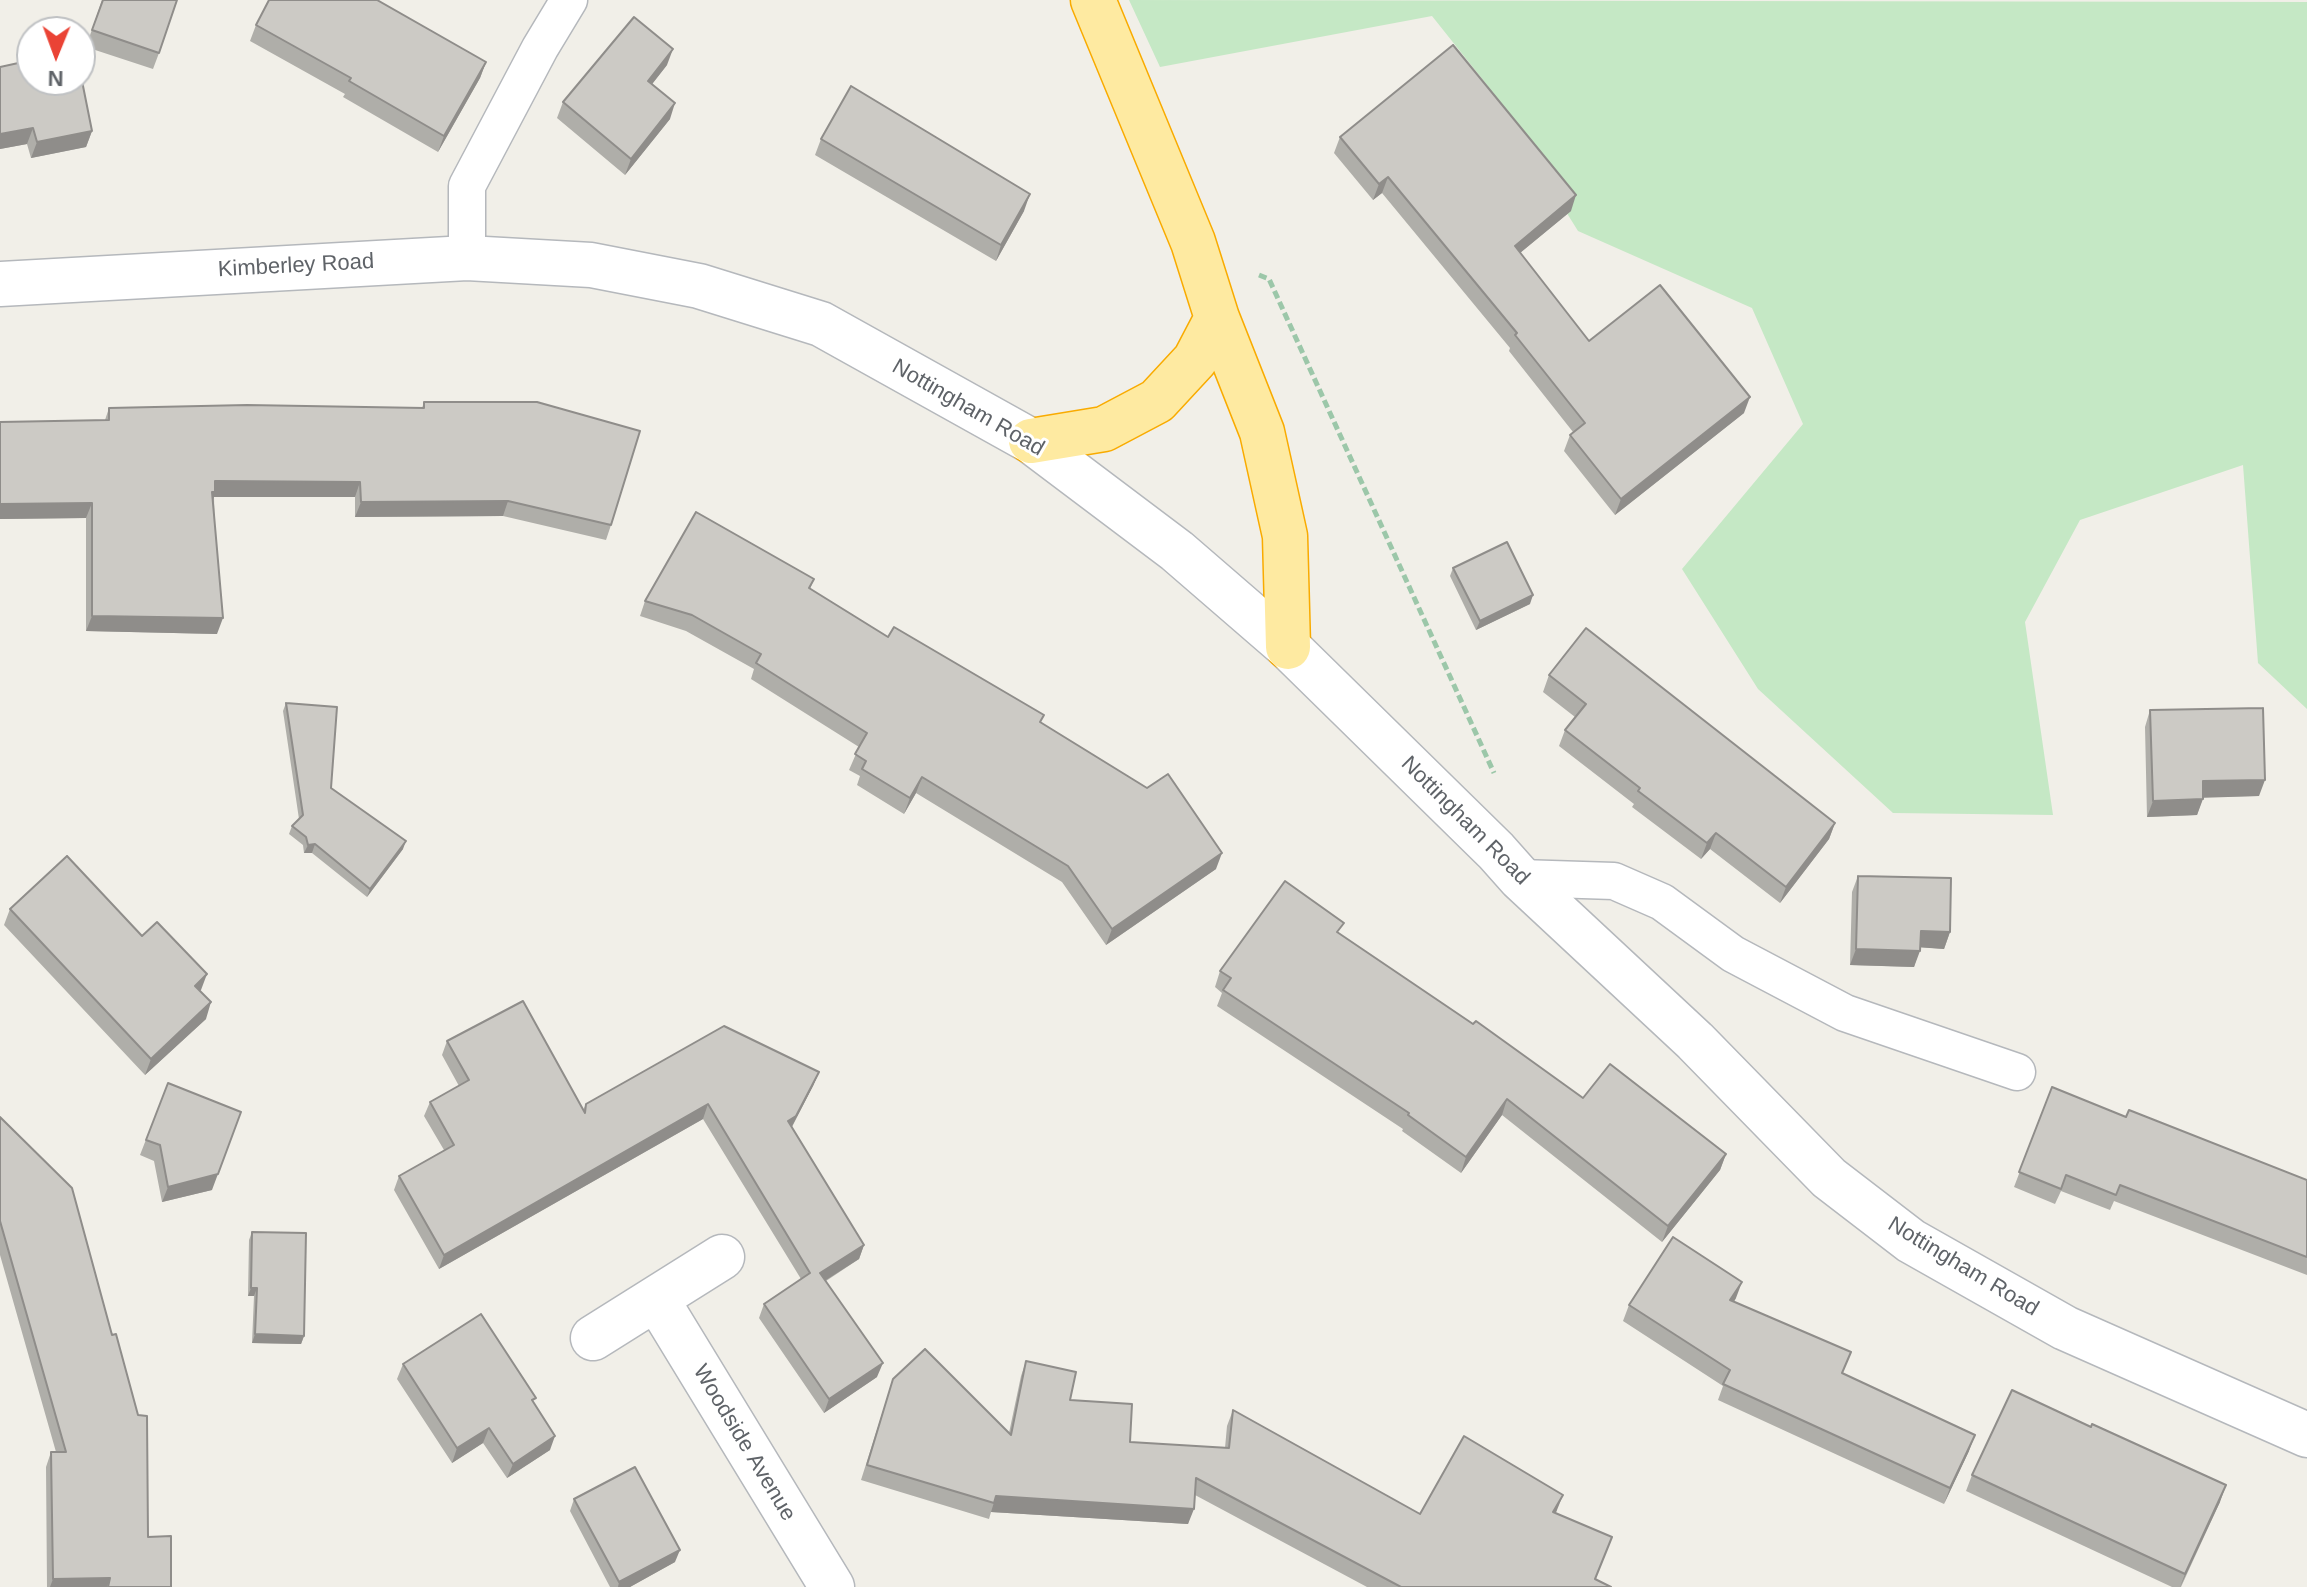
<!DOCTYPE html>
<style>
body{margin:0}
#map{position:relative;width:2307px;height:1587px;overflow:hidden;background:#f1efe8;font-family:Arial,sans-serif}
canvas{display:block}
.north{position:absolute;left:16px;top:16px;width:80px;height:80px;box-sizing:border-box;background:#fff;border:2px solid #bfc1c3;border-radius:50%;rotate:181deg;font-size:22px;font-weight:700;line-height:32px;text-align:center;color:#5f6368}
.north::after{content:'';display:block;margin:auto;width:28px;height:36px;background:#ea4335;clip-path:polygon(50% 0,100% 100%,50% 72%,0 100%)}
</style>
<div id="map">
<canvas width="2307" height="1587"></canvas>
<div class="north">N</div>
</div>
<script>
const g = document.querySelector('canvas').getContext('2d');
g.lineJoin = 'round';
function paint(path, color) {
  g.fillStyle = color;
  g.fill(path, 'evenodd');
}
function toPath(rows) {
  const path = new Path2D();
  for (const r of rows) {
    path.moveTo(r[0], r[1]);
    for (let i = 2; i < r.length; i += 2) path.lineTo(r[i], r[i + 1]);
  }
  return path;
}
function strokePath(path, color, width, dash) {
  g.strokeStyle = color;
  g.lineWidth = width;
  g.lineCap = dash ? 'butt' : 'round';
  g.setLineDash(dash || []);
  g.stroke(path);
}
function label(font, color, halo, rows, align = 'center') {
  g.font = font + ' Arial,sans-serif';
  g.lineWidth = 6;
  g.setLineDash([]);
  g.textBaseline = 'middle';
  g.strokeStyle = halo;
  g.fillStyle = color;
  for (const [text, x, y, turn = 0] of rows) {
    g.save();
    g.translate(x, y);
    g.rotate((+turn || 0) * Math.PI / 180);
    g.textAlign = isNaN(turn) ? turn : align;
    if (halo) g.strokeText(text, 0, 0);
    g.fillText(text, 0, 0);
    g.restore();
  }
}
paint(toPath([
 [1129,0,2307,2,2307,709,2258,663,2243,465,2080,520,2025,622,2053,815,1893,813,1758,689,1682,569,1803,424,1752,308,1578,231,1487,85,1432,16,1160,67]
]), '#c5e8c5');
const service = toPath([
 [467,258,467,186,540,48,569,0],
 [1520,878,1614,881,1662,902,1733,954,1845,1013,2017,1072]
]);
const minor = toPath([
 [657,1300,832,1587],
 [593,1338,722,1257]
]);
const tertiary = toPath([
 [0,284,467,258,591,265,699,286,821,324,1031,441,1177,551,1288,647,1496,851,1520,878,1695,1041,1829,1178,1911,1241,2065,1328,2307,1435]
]);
const trunk = toPath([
 [1093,0,1193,242,1217,318,1262,432,1285,536,1288,647],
 [1031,441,1104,429,1157,401,1195,360,1217,318]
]);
strokePath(service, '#b5b8bc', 39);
strokePath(minor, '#b5b8bc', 47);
strokePath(tertiary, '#b5b8bc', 47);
strokePath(trunk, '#f9ab00', 47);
strokePath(toPath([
 [1259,275,1269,279,1494,773]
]), '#9cc7a9', 5, [8, 4]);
strokePath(service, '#fff', 36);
strokePath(minor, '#fff', 44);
strokePath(tertiary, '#fff', 44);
strokePath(trunk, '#feeaa1', 44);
paint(toPath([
 [102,0,159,53,153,69,86,47],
 [256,25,486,62,480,78,438,152,343,97,345,94,250,41],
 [667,65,652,84,670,119,625,175,557,118,563,102],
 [0,67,92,131,86,147,31,158,27,144,0,149],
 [1340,137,1571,211,1520,253,1589,341,1744,413,1615,515,1564,451,1570,435,1573,432,1509,351,1510,348,1382,193,1373,200,1334,153],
 [821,139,1024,211,996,261,815,155],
 [424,402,611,525,606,540,503,516,355,517,355,497,214,497,217,634,86,631,86,518,0,519,0,422,105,420,109,408,422,408],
 [1453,568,1530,604,1476,630,1450,576],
 [814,579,810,589,888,637,1042,723,1216,869,1106,945,1062,882,916,793,904,814,857,785,860,776,849,770,859,747,751,679,754,669,686,631,640,616,645,601],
 [1549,675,1835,823,1829,839,1780,903,1710,849,1701,859,1632,807,1634,804,1559,746,1565,730,1575,717,1543,692],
 [286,703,331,788,403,849,367,897,312,853,304,853,303,845,289,834,292,826,299,819,283,711],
 [2150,710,2259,796,2203,797,2197,815,2147,817,2145,727],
 [1858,876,1950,932,1944,949,1920,947,1914,967,1850,965,1852,892],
 [10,909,142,936,200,991,206,1019,145,1075,4,925],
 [1340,934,1583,1098,1726,1154,1720,1170,1662,1242,1502,1115,1461,1173,1402,1131,1403,1129,1217,1006,1222,993,1215,987,1220,971],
 [447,1041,583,1110,586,1104,819,1072,813,1086,792,1127,864,1245,859,1259,826,1281,877,1377,824,1413,759,1318,764,1304,801,1279,703,1119,439,1269,394,1190,399,1176,444,1150,424,1116,430,1102,459,1086,442,1055],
 [168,1083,212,1190,162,1202,154,1161,140,1155],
 [2052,1087,2126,1117,2307,1180,2307,1275,2114,1201,2110,1210,2061,1191,2055,1204,2014,1187],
 [0,1117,148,1537,171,1587,47,1587,46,1467,51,1452,56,1452,0,1255],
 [252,1232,304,1336,301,1344,252,1343,254,1296,248,1296,249,1240],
 [1736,1298,1734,1302,1843,1373,1969,1451,1944,1504,1718,1400,1723,1386,1623,1321,1629,1305],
 [1026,1361,1070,1400,1130,1442,1225,1448,1227,1426,1233,1410,1420,1514,1557,1510,1556,1513,1596,1580,1611,1587,1367,1587,1195,1495,1188,1524,991,1512,989,1519,861,1480,893,1379,1009,1433,1021,1376],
 [403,1364,534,1403,550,1450,507,1478,483,1443,452,1463,397,1379],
 [2091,1427,2220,1502,2181,1587,2172,1587,1966,1491,1972,1475],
 [574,1499,675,1562,630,1587,610,1587,570,1511]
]), '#afaea9');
paint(toPath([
 [673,49,667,65,642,97,648,81],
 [486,62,480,78,438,152,444,136],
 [675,103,670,119,625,175,631,159],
 [33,128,27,144,0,149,0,134],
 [92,131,86,147,31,158,37,142],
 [1388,177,1382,193,1373,200,1379,184],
 [1030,194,1024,211,996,261,1001,245],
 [1576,195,1571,211,1509,262,1515,246],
 [1750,397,1744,413,1615,515,1621,499],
 [215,481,360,482,355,497,214,497,210,507,206,507],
 [508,501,503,516,355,517,361,502],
 [92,503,86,518,0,519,0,504],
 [1533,595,1530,604,1476,630,1480,621],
 [92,616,223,618,217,634,86,631],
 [922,777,916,793,904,814,910,798],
 [2265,780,2259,796,2197,798,2203,781],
 [2203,799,2197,815,2147,817,2153,801],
 [1835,823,1829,839,1780,903,1786,887],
 [1716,833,1710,849,1701,859,1707,843],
 [406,841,403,849,367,897,370,889],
 [315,844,312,853,304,853,308,845],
 [1222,853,1216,869,1106,945,1112,929],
 [1921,931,1950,932,1944,949,1915,947],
 [1856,949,1920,951,1914,967,1850,965],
 [207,974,201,990,189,1002,195,986],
 [211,1002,206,1019,145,1075,151,1059],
 [819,1072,813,1086,790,1130,788,1121],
 [1507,1099,1502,1115,1461,1173,1466,1157],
 [708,1104,703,1119,439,1269,444,1255],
 [241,1112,212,1190,162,1202,168,1187],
 [1726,1154,1720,1170,1662,1242,1668,1226],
 [864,1245,859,1259,815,1287,820,1273],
 [1742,1282,1736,1298,1724,1316,1730,1300],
 [251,1288,257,1288,254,1296,248,1296],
 [255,1334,304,1336,301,1344,252,1343],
 [883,1363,877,1377,824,1413,829,1399],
 [489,1428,483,1443,452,1463,457,1448],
 [1975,1435,1969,1451,1944,1504,1950,1488],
 [555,1436,550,1450,507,1478,513,1464],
 [2226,1485,2220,1502,2180,1587,2185,1574],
 [1563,1495,1557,1510,1547,1527,1553,1512],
 [996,1496,1194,1509,1188,1524,991,1512],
 [680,1550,675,1562,630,1587,618,1587,619,1582],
 [110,1578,107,1587,50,1587,53,1579]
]), '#8f8d8a');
const building = toPath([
 [103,0,177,0,159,53,92,30,103,0],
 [269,0,377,0,486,62,444,136,349,81,351,78,256,25,269,0],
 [634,17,673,49,648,81,675,103,631,159,563,102,634,17],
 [1453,45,1576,195,1515,246,1589,341,1660,285,1750,397,1621,499,1570,435,1585,423,1515,335,1517,333,1388,177,1379,184,1340,137,1453,45],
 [32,60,32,80,80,80,80,71,92,131,37,142,33,128,0,134,0,67,32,60],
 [851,86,1030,194,1001,245,821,139,851,86],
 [424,402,537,402,640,431,611,525,508,501,361,502,360,482,215,481,215,492,212,492,223,618,92,616,92,503,0,504,0,422,109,420,109,408,247,405,424,408,424,402],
 [696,512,814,579,809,588,888,637,894,627,1044,715,1040,722,1147,788,1168,774,1222,853,1112,929,1068,866,922,777,910,798,862,769,866,761,855,754,867,733,756,663,761,654,692,615,645,601,696,512],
 [1507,542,1533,595,1480,621,1453,568,1507,542],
 [1586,628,1835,823,1786,887,1716,833,1707,843,1638,791,1640,788,1565,730,1586,704,1549,675,1586,628],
 [286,703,337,707,331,788,406,841,370,889,315,844,308,845,306,837,292,826,303,815,286,703],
 [2263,708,2265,780,2203,781,2203,799,2153,801,2150,710,2263,708],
 [67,856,142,936,157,922,207,974,195,986,211,1002,151,1059,10,909,67,856],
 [1858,876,1951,878,1950,932,1921,931,1920,951,1856,949,1858,876],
 [1285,881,1344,923,1337,932,1473,1024,1476,1021,1583,1098,1610,1064,1726,1154,1668,1226,1507,1099,1466,1157,1408,1115,1409,1113,1223,990,1231,978,1220,971,1285,881],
 [523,1001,585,1113,586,1104,724,1026,819,1072,796,1116,788,1121,864,1245,820,1273,883,1363,829,1399,764,1304,810,1273,708,1104,444,1255,399,1176,454,1145,430,1102,469,1080,447,1041,523,1001],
 [168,1083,241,1112,218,1174,168,1187,160,1145,146,1140,168,1083],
 [2052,1087,2126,1117,2129,1110,2307,1180,2307,1257,2120,1185,2116,1195,2066,1175,2061,1189,2019,1172,2052,1087],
 [0,1117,72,1188,112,1335,116,1334,138,1415,147,1416,148,1537,171,1536,171,1587,108,1587,110,1578,53,1579,51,1452,66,1452,0,1221,0,1117],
 [252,1232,306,1233,304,1336,255,1334,257,1288,251,1288,252,1232],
 [1673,1237,1742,1282,1730,1300,1851,1352,1842,1373,1975,1435,1950,1488,1723,1384,1730,1370,1629,1305,1673,1237],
 [481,1314,536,1398,532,1400,555,1436,513,1464,489,1428,457,1448,403,1364,481,1314],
 [925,1349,1011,1435,1026,1361,1076,1372,1070,1400,1132,1404,1130,1442,1229,1448,1233,1410,1420,1514,1464,1436,1563,1495,1553,1512,1612,1537,1595,1579,1611,1587,1401,1587,1196,1478,1194,1509,996,1496,994,1503,867,1465,893,1379,925,1349],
 [2012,1390,2091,1427,2092,1424,2226,1485,2185,1574,1972,1475,2012,1390],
 [635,1467,680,1550,619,1582,574,1499,635,1467]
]);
paint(building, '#cccac5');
strokePath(building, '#8f8d8a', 2);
label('22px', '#5f6368', '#fff', [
 ["Kimberley Road",296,266,-3],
 ["Nottingham Road",968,408,30],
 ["Nottingham Road",1465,821,45],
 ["Nottingham Road",1963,1267,31],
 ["Woodside Avenue",744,1443,59]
]);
</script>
